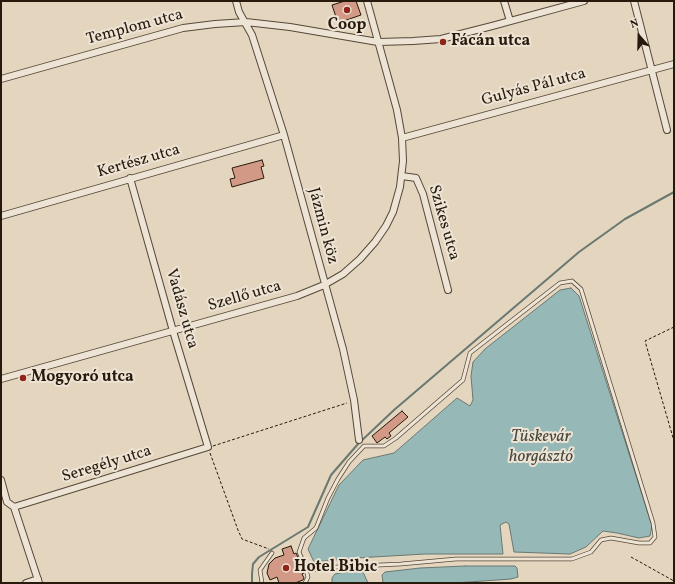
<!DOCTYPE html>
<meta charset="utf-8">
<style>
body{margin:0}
#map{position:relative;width:675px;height:584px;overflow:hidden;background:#e3d5be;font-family:Vollkorn,serif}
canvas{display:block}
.frame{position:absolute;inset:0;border:2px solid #27190b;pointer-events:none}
.north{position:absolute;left:619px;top:16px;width:40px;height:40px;-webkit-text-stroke:3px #ede4d5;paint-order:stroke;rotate:340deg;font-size:11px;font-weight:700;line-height:16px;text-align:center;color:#27190b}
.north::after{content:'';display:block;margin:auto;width:14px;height:18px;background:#27190b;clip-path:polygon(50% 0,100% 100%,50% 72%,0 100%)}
</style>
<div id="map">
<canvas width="675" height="584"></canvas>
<div class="frame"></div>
<div class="north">N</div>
</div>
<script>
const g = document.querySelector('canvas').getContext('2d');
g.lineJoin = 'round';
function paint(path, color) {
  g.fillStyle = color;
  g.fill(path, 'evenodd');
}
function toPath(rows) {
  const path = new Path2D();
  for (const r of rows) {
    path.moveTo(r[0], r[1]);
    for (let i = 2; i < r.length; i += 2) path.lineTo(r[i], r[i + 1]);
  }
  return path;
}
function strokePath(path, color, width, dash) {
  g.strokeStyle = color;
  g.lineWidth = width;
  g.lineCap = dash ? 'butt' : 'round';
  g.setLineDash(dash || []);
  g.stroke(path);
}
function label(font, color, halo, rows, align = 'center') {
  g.font = font + ' Vollkorn,serif';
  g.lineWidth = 4;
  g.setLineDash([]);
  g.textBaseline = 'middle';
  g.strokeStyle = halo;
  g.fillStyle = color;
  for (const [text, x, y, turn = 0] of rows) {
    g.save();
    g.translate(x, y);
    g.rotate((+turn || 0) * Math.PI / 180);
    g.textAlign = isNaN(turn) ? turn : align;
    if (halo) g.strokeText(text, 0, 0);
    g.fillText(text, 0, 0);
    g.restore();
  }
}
const water = toPath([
 [571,288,579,296,652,526,650,536,639,538,617,533,603,531,586,547,570,554,514,552,509,524,506,522,500,525,503,554,425,554,356,558,314,562,308,549,339,485,363,460,394,453,457,398,470,406,473,400,471,376,473,362,485,349,560,290,571,288],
 [465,566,515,566,517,568,518,577,511,579,455,583,383,583,382,575,385,572,420,568,465,566],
 [355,570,363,572,368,583,332,583,332,578,335,574,355,570]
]);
paint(water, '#96b8b6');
strokePath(water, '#6a7872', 1);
strokePath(toPath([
 [252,583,252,574,253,564,259,557,308,527,331,475,358,444,394,410,579,252,625,219,674,192]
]), '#6a7872', 2);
const building = toPath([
 [345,1,356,1,361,15,338,23,332,5,345,1],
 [262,160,264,166,261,167,264,178,232,187,230,179,235,178,232,168,262,160],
 [402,411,408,417,389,433,391,436,387,439,385,437,377,443,372,436,402,411],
 [291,546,294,554,296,553,302,567,304,573,302,574,304,578,303,580,295,583,279,583,277,577,270,580,267,573,269,564,275,558,284,555,282,549,291,546]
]);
paint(building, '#d39987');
strokePath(building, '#27190b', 1);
const lane = toPath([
 [572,281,581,289,653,523,655,537,650,543,639,543,611,538,601,540,591,552,572,559,456,559,401,564,337,567,318,570,305,566,299,552,304,538,316,528,328,498,338,479,349,462,364,446,384,446,396,438,463,380,470,353,560,283,572,281],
 [305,566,308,577,305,583],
 [262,583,260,570,272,553]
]);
const street = toPath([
 [236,1,239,12,252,35,284,135,343,349,354,400,359,440],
 [504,1,510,21],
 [634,1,667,130],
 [1,79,183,28,215,24,246,22,290,27,378,42,413,41,441,39,492,26,584,1],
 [402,138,674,64],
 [402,176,416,178,423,194,448,290],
 [1,216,284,135],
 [1,379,297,296,324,285,343,274,360,259,375,242,386,226,393,212,400,187,403,161,402,138,397,110,367,1],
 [1,480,7,502,14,507],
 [14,507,208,447,173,331,130,178],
 [14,507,39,583],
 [26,583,38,579]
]);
strokePath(lane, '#564838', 4.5);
strokePath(street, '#564838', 8);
strokePath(toPath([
 [674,327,645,341,674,441],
 [213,446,347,403],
 [210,453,238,530,242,539,269,549],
 [631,557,674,581]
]), '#27190b', 1, [3, 2]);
strokePath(lane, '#ede4d5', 3);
strokePath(street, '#ede4d5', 6);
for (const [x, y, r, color] of [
 [347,10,4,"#8f2418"],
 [443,42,4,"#8f2418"],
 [23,378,4,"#8f2418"],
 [286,568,4,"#8f2418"]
]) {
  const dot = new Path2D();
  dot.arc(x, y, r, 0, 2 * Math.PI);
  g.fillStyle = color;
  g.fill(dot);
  strokePath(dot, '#ede4d5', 1.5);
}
label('bold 16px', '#27190b', '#ede4d5', [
 ["Coop",347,26,"center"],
 ["Fácán utca",451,42],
 ["Mogyoró utca",31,378],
 ["Hotel Bibic",294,568]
], 'left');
label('16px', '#27190b', '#ede4d5', [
 ["Templom utca",135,28,-15],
 ["Gulyás Pál utca",534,88,-15],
 ["Kertész utca",139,162,-16],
 ["Szikes utca",443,223,74],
 ["Jázmin köz",322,226,75],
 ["Szellő utca",245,297,-16],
 ["Vadász utca",181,309,74],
 ["Seregély utca",107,465,-17]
]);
label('italic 17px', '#48493e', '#ede4d5', [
 ["Tüskevár",541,438],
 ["horgásztó",541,458]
]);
</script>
